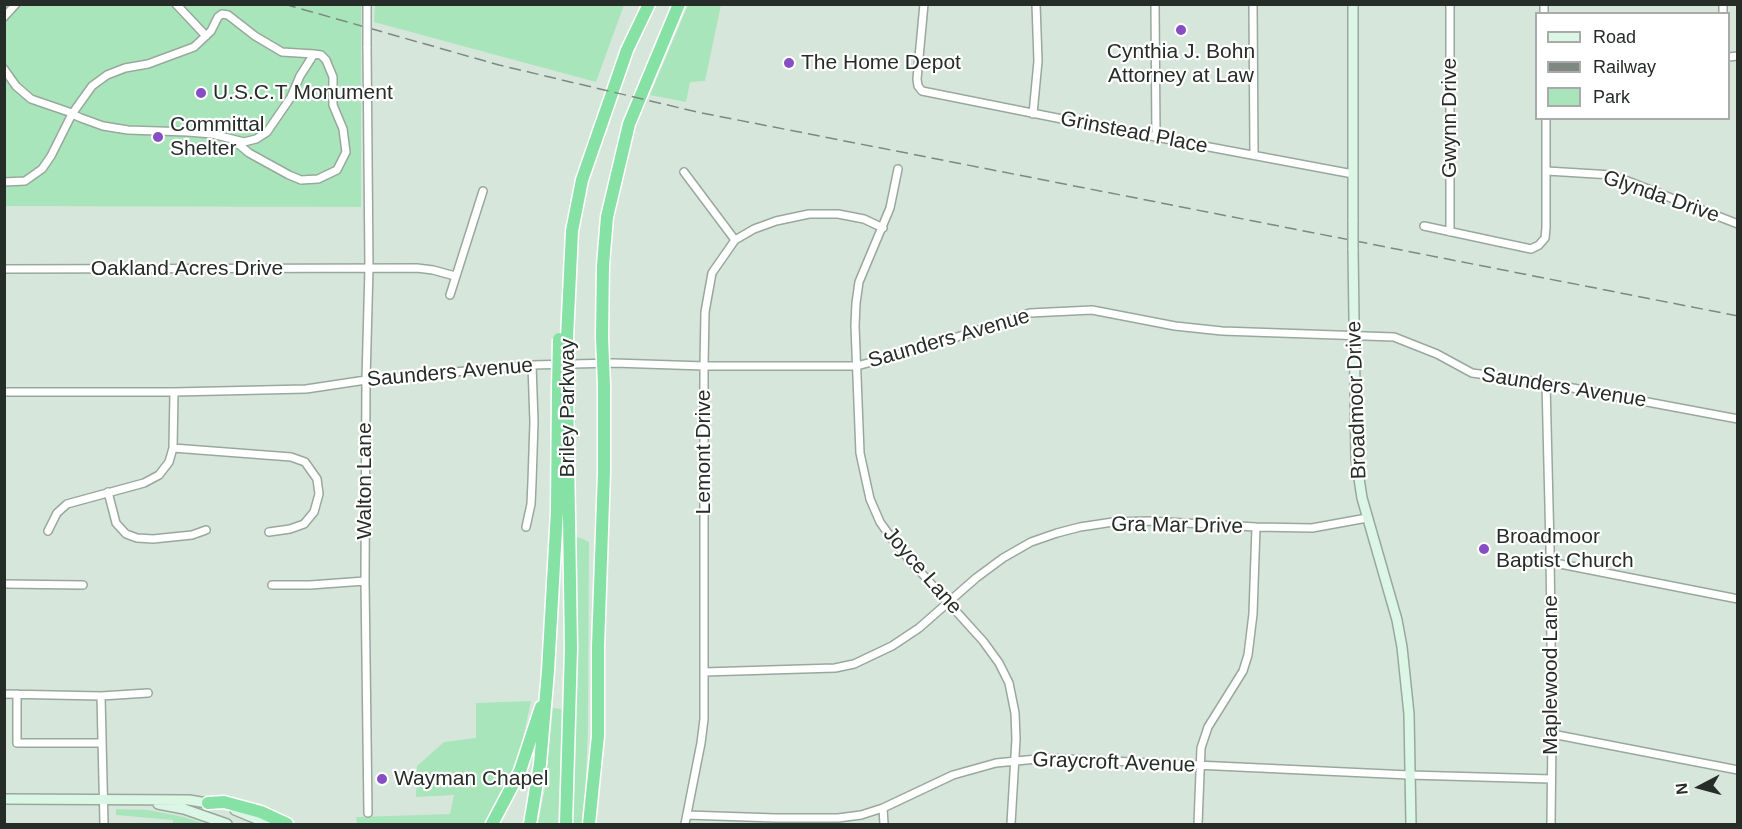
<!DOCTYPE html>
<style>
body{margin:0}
#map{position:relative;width:1742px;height:829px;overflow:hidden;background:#d7e6db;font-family:Arial,sans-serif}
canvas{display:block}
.frame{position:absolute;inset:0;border:6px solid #262c27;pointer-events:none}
.legend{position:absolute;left:1535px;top:12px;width:195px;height:108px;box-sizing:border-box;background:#fff;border:2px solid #a8aba9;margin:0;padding:8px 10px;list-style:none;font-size:18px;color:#262c27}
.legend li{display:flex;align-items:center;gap:12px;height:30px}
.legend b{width:30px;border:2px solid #a8aba9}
.north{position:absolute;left:1670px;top:757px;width:60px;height:60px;-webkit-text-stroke:4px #fff;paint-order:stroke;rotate:264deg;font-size:16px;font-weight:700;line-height:24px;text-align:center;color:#262c27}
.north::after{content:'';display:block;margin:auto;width:21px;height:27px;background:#262c27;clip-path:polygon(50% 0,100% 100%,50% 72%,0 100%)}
</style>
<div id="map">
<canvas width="1742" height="829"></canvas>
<div class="frame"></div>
<ul class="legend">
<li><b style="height:8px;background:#dbf6e4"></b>Road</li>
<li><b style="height:8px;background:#7e8880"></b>Railway</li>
<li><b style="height:16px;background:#a9e5bb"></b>Park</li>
</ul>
<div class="north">N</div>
</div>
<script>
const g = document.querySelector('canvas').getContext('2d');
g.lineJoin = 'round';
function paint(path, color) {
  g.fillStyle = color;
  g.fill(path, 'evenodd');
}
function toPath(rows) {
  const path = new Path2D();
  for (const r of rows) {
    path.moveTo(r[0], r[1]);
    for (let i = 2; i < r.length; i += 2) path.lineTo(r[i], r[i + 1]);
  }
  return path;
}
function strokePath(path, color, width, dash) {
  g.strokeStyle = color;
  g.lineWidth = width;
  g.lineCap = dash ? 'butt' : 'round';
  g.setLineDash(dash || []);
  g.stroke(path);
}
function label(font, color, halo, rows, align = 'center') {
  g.font = font + ' Arial,sans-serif';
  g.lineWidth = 4.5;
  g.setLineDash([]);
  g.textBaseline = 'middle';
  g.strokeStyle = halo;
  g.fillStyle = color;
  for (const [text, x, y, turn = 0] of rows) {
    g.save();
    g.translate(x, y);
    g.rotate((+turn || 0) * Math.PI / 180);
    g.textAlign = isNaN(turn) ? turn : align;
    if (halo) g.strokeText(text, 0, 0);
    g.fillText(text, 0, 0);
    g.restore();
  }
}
paint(toPath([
 [5,5,361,5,361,207,5,206],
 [375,5,375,4,624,5,596,82,374,22],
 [688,5,721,5,705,81,690,82,686,102,650,95],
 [576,537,583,539,589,542,588,729,584,824,570,824,574,543],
 [531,701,515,776,487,824,357,824,356,817,450,814,454,795,416,797,417,766,444,742,476,738,476,703],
 [553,708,561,709,563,711,558,824,538,824,545,788],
 [116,809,148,810,184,817,205,824,173,824,173,820,116,815]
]), '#a9e5bb');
const minor = toPath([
 [176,4,206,36],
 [924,4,917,79,918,86,922,91,1092,125,1353,174],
 [1155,4,1156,137],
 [1253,4,1254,155],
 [1450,4,1450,232],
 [1544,4,1544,14],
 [1723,4,1723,14],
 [4,17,16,4],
 [367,47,369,268,366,380,365,581,368,813],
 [1728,57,1738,56],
 [4,69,16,86,31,99,69,112,72,114,81,118,103,126,128,130,188,132,212,134,244,142,256,139,267,132,291,97,300,76,314,54,282,52,255,36,228,15,222,14,218,17,211,31,194,47,148,64,125,68,107,75,92,86,72,114,51,156,42,169,25,181,4,182],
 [1033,114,1038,61,1036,4],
 [236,142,249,153,289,175,301,180,318,179,337,170,346,152,343,129,333,105,333,77,326,60,321,55,314,54],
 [898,169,890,208,859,282,856,303,855,326,860,453,870,499,880,522,897,546,983,641,999,663,1009,683,1015,713,1016,739,1011,824],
 [1547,171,1612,175,1738,224],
 [684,172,735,240],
 [1424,226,1531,249,1539,245,1545,238,1546,228,1546,118],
 [4,269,417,268,433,270,455,276],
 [450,295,483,191],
 [1546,383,1550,547,1552,734,1551,824],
 [4,392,174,392,306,389,366,380,532,365,614,363,704,366,857,366,936,344,1030,313,1092,310,1175,326,1222,331,1394,337,1437,354,1472,373,1546,383,1738,419],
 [173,448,291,457,305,462,317,479,319,494,314,512,304,524,290,529,269,532],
 [108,492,116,523,126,534,137,538,153,539,192,535,206,530],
 [526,527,531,504,532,482,534,422,532,365],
 [48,531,57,513,67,504,144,483,159,475,169,462,173,448,174,392],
 [1550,562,1738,599],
 [4,584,83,585],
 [272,585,310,585,365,581],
 [704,672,835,668,854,664,892,646,919,628,976,578,1003,558,1031,542,1057,533,1080,527,1113,522,1149,521,1256,527,1312,528,1367,518],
 [4,694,101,696,148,693],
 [17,694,17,743,101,743],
 [101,696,104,824],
 [1552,734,1738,770],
 [883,808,884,824],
 [687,815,775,818,838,818,861,815,883,808,953,775,996,763,1047,758,1409,775,1551,779],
 [685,824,701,743,704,719,704,366,705,312,712,273,735,240,754,229,776,221,809,214,838,214,864,219,883,228],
 [1198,824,1201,748,1208,727,1243,671,1248,655,1253,614,1256,527]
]);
const secondary = toPath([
 [1353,4,1353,220],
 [1353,248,1356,459,1362,498,1397,620,1402,647,1409,714,1411,824],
 [4,799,189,800,213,804],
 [158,804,184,809,227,824],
 [235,810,269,824]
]);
const motorway = toPath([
 [602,337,603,265,607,217,629,124,679,4],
 [567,338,572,231,582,180,627,50,649,4],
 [208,803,224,802,261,812,287,824],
 [492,824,520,771,541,707],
 [530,824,540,764,548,671,557,511,558,387],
 [566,824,571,648,567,387],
 [589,824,598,736,598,647,604,472,604,385]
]);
strokePath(minor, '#99a89d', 10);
strokePath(secondary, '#99a89d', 12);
strokePath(motorway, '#fff', 15);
strokePath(minor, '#fff', 7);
strokePath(secondary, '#dbf6e4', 9);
strokePath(motorway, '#86e2a4', 12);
strokePath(toPath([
 [284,4,499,65,697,112,1738,316]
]), '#7e8880', 1.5, [12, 6]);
const minorBridge = toPath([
 [367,4,367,47]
]);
const secondaryBridge = toPath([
 [1353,248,1353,220]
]);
const motorwayBridge = toPath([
 [602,337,604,385],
 [567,338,567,387],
 [558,387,559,339]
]);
strokePath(minorBridge, '#99a89d', 10, []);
strokePath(secondaryBridge, '#99a89d', 12, []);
strokePath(motorwayBridge, '#fff', 15, []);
strokePath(minorBridge, '#fff', 7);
strokePath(secondaryBridge, '#dbf6e4', 9);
strokePath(motorwayBridge, '#86e2a4', 12);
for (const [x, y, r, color] of [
 [1181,30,6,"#874dc4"],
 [789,63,6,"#874dc4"],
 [201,93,6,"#874dc4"],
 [158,137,6,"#874dc4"],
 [1484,549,6,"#874dc4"],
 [382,779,6,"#874dc4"]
]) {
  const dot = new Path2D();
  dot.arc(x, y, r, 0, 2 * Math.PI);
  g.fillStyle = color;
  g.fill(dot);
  strokePath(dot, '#fff', 2);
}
label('21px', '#262c27', '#fff', [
 ["Cynthia J. Bohn",1181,52,"center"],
 ["Attorney at Law",1181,76,"center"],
 ["The Home Depot",801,63],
 ["U.S.C.T Monument",213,93],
 ["Committal",170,125],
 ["Shelter",170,149],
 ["Broadmoor",1496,537],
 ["Baptist Church",1496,561],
 ["Wayman Chapel",394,779]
], 'left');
label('21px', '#262c27', '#fff', [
 ["Gwynn Drive",1450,118,-90],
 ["Grinstead Place",1134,133,11],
 ["Glynda Drive",1661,197,19],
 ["Oakland Acres Drive",187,269],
 ["Saunders Avenue",949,339,-16],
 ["Saunders Avenue",450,373,-5],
 ["Saunders Avenue",1564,388,9],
 ["Broadmoor Drive",1357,400,-92],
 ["Briley Parkway",568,408,-90],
 ["Lemont Drive",704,452,-90],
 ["Walton Lane",365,481,-90],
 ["Gra Mar Drive",1177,526,1],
 ["Joyce Lane",922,571,49],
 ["Maplewood Lane",1551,675,-90],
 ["Graycroft Avenue",1114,763,2]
]);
</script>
